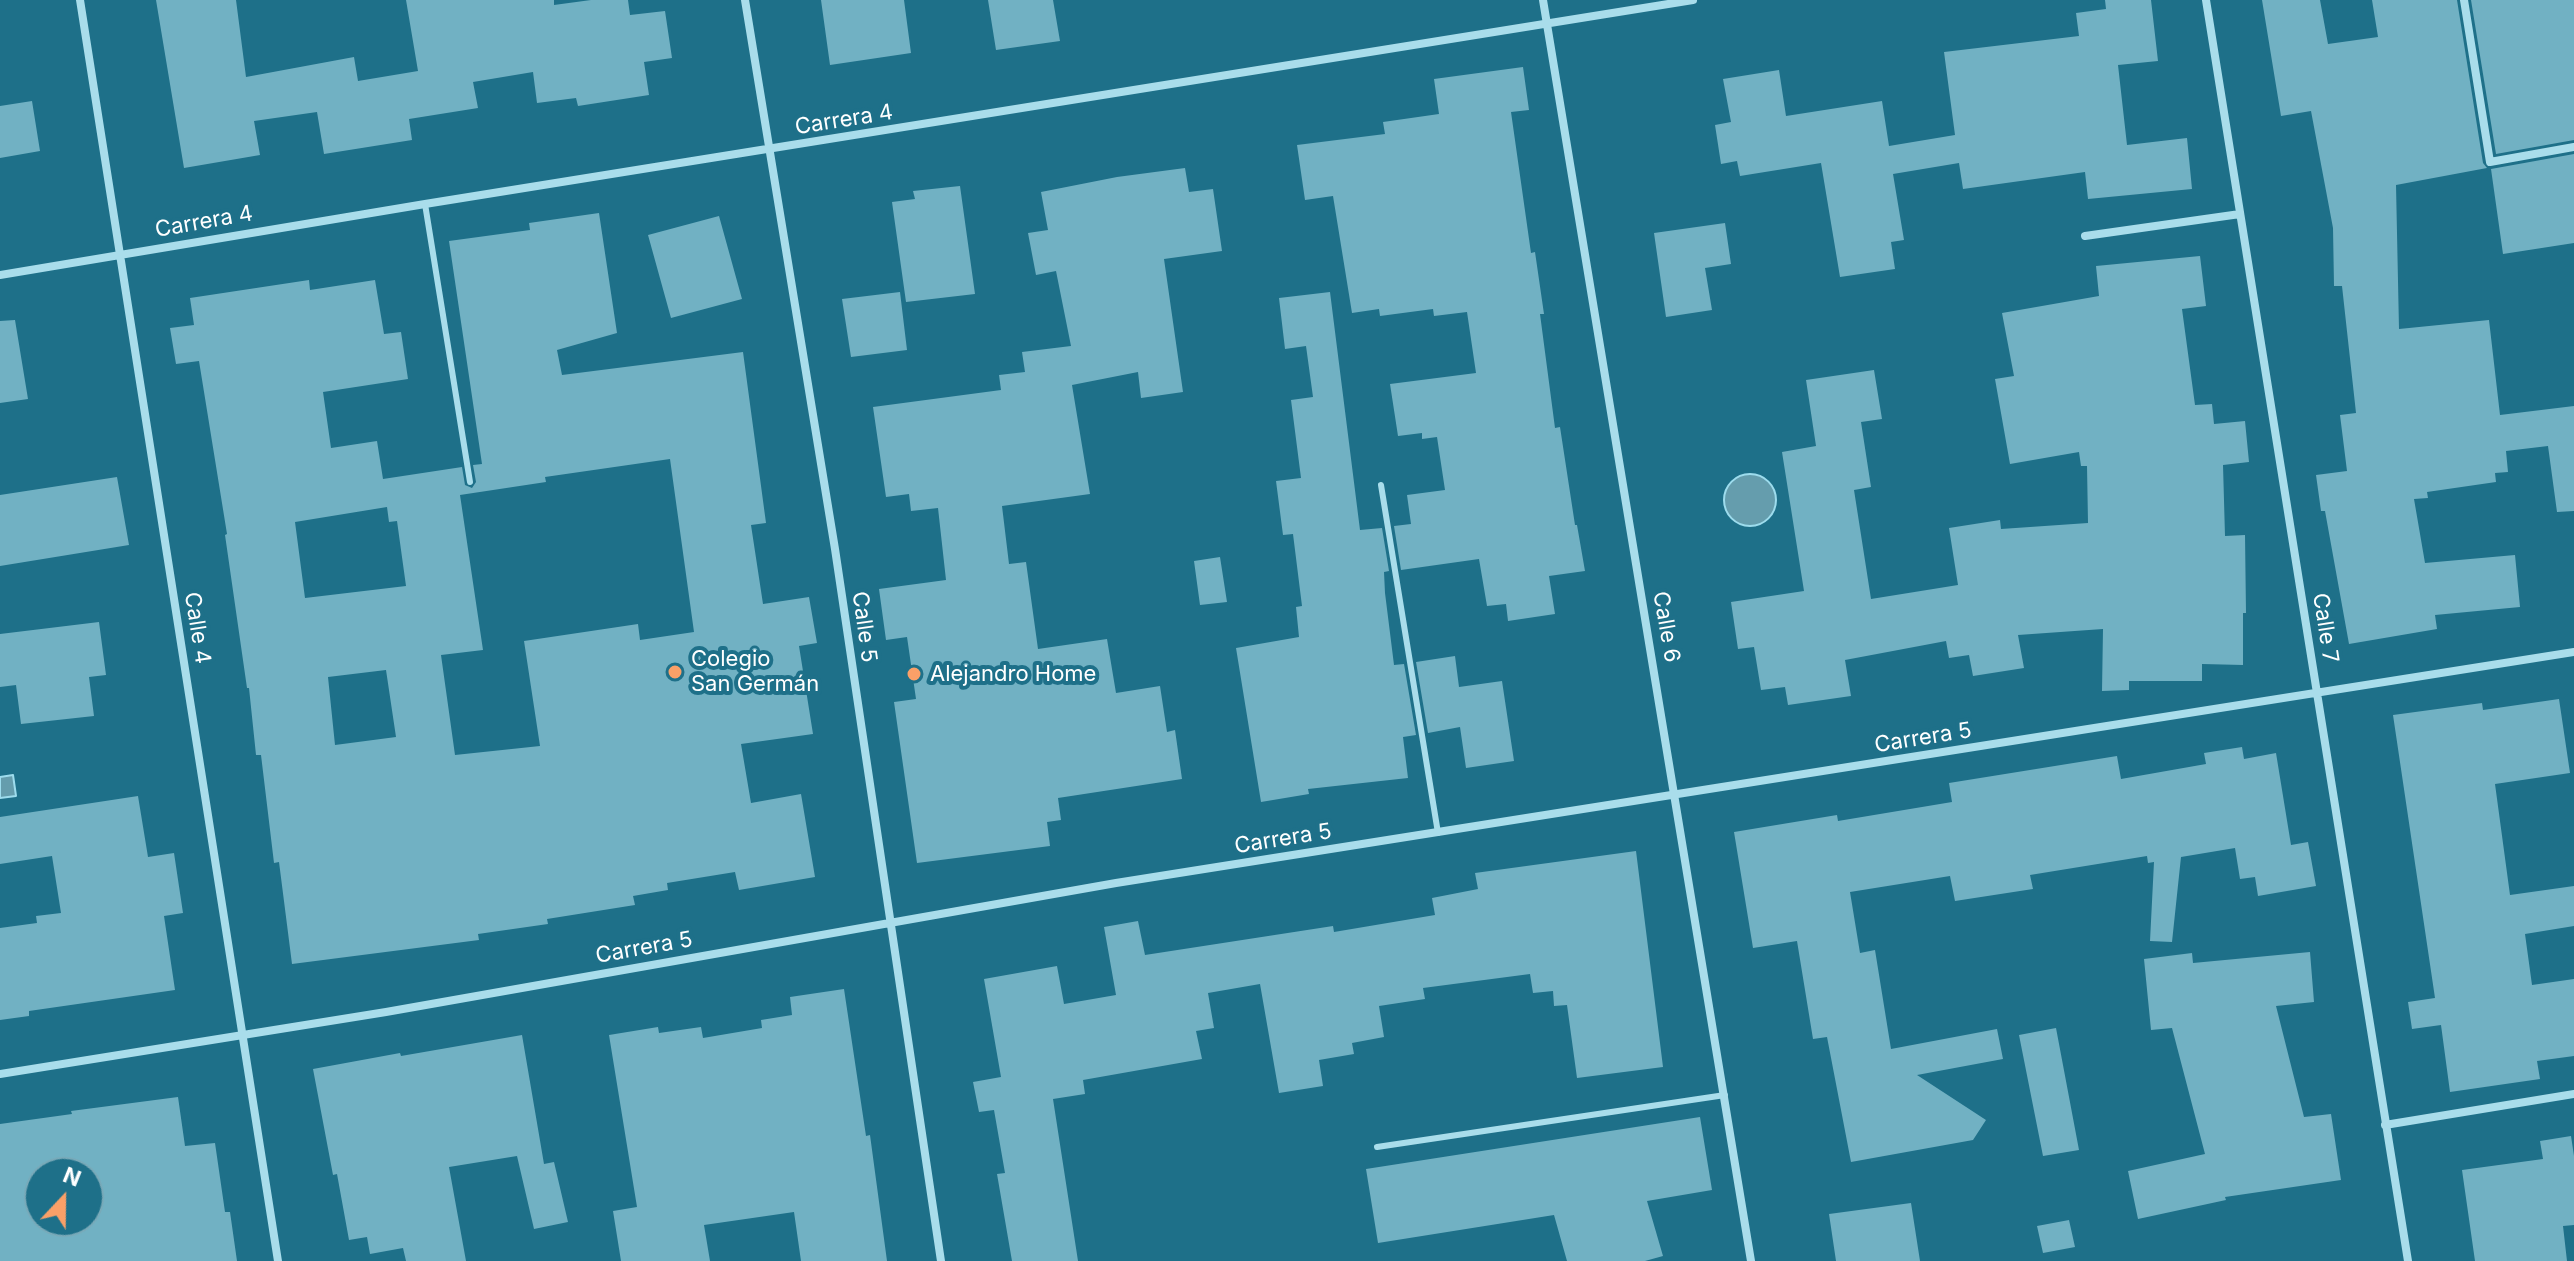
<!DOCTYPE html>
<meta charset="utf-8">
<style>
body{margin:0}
#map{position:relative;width:2574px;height:1261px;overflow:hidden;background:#1e7089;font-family:Inter,sans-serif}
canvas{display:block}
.north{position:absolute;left:24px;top:1157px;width:80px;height:80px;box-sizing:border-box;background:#1e7089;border:2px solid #78a9b8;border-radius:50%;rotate:22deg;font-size:22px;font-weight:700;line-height:32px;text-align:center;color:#fff}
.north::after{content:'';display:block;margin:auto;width:28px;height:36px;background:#faa068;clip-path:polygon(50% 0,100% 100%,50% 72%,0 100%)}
</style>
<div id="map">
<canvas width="2574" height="1261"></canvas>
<div class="north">N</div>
</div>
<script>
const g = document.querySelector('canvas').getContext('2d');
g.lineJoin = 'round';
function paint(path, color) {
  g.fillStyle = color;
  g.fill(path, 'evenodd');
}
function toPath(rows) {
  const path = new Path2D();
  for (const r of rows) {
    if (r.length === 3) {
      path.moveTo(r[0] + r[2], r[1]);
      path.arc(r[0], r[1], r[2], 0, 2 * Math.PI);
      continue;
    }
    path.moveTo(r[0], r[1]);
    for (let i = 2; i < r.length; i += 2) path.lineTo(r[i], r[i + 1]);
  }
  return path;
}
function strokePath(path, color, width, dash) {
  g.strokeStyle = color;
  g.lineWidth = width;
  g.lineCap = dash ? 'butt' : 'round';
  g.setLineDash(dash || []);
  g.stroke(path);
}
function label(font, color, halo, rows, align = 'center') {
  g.font = font + ' Inter,sans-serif';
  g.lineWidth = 8;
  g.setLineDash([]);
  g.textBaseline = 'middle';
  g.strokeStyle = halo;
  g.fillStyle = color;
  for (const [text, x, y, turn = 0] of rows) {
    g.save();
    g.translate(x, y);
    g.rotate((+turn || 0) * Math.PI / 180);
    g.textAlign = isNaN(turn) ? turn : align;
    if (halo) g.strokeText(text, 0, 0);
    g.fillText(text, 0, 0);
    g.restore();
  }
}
const water = toPath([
 [1750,500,26],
 [13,775,16,796,0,798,0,777,13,775]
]);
paint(water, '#659dad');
strokePath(water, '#9ddced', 2);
paint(toPath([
 [156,0,236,0,246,77,354,57,358,81,418,71,406,0,554,0,554,5,591,0,628,0,630,15,665,11,672,58,644,62,649,95,578,106,576,98,537,103,533,72,473,82,478,108,409,119,412,140,324,154,317,112,254,121,260,155,184,168],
 [821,0,904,0,911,53,830,65],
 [988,0,1053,0,1060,41,996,50],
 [2105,0,2151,0,2158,61,2118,65,2127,145,2187,138,2192,189,2088,199,2085,172,1963,189,1959,163,1893,174,1904,240,1891,242,1895,269,1840,277,1821,163,1740,176,1737,161,1721,164,1715,125,1731,122,1723,79,1779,70,1786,116,1882,101,1889,146,1955,135,1944,52,2079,36,2076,13,2106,9],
 [2262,0,2320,0,2328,44,2378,37,2372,0,2457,0,2483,163,2487,168,2396,185,2399,329,2489,320,2500,415,2574,406,2574,511,2557,512,2548,446,2506,451,2508,472,2495,473,2496,482,2427,492,2428,498,2414,499,2425,563,2515,555,2520,607,2435,615,2437,629,2349,644,2325,511,2321,511,2316,475,2347,471,2340,415,2356,413,2342,286,2334,286,2333,228,2311,111,2281,116],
 [2471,0,2574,0,2574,140,2496,154],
 [1523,67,1529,110,1511,112,1531,253,1535,252,1544,314,1540,314,1555,428,1560,427,1575,525,1577,525,1585,571,1549,576,1555,614,1508,621,1506,604,1487,606,1479,559,1401,570,1394,526,1411,524,1407,495,1445,490,1437,437,1422,439,1422,433,1398,436,1390,384,1476,373,1467,312,1434,316,1433,309,1380,316,1379,309,1352,313,1333,196,1305,200,1297,145,1385,134,1383,122,1439,114,1434,79],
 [32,101,40,151,0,158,0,106],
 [2574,154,2574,243,2503,254,2491,169],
 [1185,168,1189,192,1213,189,1222,251,1164,259,1183,392,1141,398,1138,372,1072,385,1090,494,1002,506,1009,564,1026,562,1038,649,1107,639,1116,693,1160,686,1167,732,1175,730,1182,779,1058,798,1061,820,1047,822,1050,846,917,863,894,702,916,699,907,637,886,640,879,589,946,580,938,508,911,511,909,494,886,497,873,407,1001,390,999,375,1025,372,1022,352,1071,346,1056,271,1036,275,1028,233,1048,230,1041,192,1117,177],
 [960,186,975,294,906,302,892,202,915,199,913,191],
 [599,213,617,333,557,350,562,375,743,352,766,523,751,525,763,604,809,597,817,643,799,646,813,734,741,744,751,803,801,794,815,877,739,890,735,872,667,883,668,890,633,896,635,905,547,919,548,924,478,934,479,940,292,964,279,862,274,863,261,755,256,755,249,688,247,688,225,535,227,534,199,361,176,364,170,328,194,325,190,298,309,280,310,290,375,280,384,334,401,332,408,379,323,392,331,448,377,441,383,479,462,467,465,485,472,488,476,482,473,465,482,464,449,241,530,230,529,223],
 [670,459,694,632,640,640,638,624,524,641,540,746,455,755,441,655,483,650,460,495,546,482,545,477],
 [387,507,389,522,397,521,406,586,305,598,295,522],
 [386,670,396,737,335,745,328,677],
 [719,216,742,299,671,318,648,235],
 [1725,223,1731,264,1705,268,1712,310,1666,317,1654,233],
 [2200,256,2206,306,2182,309,2195,405,2212,404,2214,424,2245,421,2249,462,2223,465,2225,536,2245,535,2246,613,2243,613,2243,665,2202,664,2202,681,2129,681,2129,690,2102,691,2103,629,2018,635,2024,668,1973,676,1969,655,1949,658,1946,641,1845,660,1851,696,1788,705,1785,687,1761,690,1754,647,1738,649,1731,602,1804,591,1782,452,1816,446,1806,380,1874,370,1882,419,1861,422,1871,487,1854,490,1871,599,1958,585,1949,528,2000,520,2001,529,2088,523,2087,466,2081,466,2079,452,2010,464,1995,379,2014,376,2002,313,2099,296,2096,266],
 [900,292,907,350,851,357,842,299],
 [1330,292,1360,530,1382,528,1389,571,1384,572,1385,593,1394,665,1404,664,1416,735,1403,737,1408,778,1308,789,1309,794,1261,802,1236,648,1299,637,1296,607,1302,606,1293,534,1283,535,1276,481,1301,478,1291,400,1313,397,1306,346,1285,349,1279,298],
 [15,320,28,399,0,403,0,321],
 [117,477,129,545,0,566,0,495],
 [1220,557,1227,602,1200,605,1194,561],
 [99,622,106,675,89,677,94,716,21,724,16,685,0,687,0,634],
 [1455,656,1459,687,1502,681,1514,761,1466,768,1460,727,1428,733,1416,662],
 [2559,699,2570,773,2495,784,2510,895,2574,886,2574,926,2525,934,2532,985,2574,979,2574,1056,2537,1061,2540,1079,2450,1092,2441,1025,2412,1029,2408,1002,2435,998,2393,715,2482,703,2483,710],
 [2242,747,2244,759,2276,753,2291,845,2308,842,2316,886,2258,896,2255,877,2240,879,2235,848,2181,857,2172,942,2150,941,2154,862,2148,863,2147,856,2030,875,2033,889,1955,901,1950,876,1850,892,1860,953,1875,950,1891,1049,1997,1029,2003,1059,1917,1075,1986,1120,1973,1140,1851,1162,1827,1037,1813,1039,1797,941,1753,948,1734,832,1837,815,1838,821,1952,802,1949,783,2117,756,2121,779,2206,764,2204,753],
 [138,796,148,857,174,853,183,913,164,916,175,990,29,1011,29,1016,0,1020,0,928,37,923,36,916,61,913,52,856,0,864,0,817],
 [1636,851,1663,1067,1577,1078,1567,1005,1554,1006,1553,991,1533,993,1530,974,1423,988,1425,999,1379,1006,1384,1037,1352,1043,1354,1054,1319,1060,1323,1086,1279,1093,1260,984,1208,993,1214,1028,1196,1031,1202,1059,1083,1080,1085,1094,1053,1099,1078,1261,1012,1261,997,1174,1005,1173,994,1110,979,1112,973,1082,1001,1077,984,979,1057,966,1064,1004,1116,995,1104,927,1138,921,1145,955,1333,926,1334,932,1435,915,1432,898,1478,889,1475,873],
 [2310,952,2314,1002,2276,1006,2304,1117,2331,1114,2341,1180,2225,1197,2226,1200,2138,1219,2128,1171,2205,1154,2172,1028,2151,1030,2144,959,2192,953,2193,963],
 [844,989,866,1136,870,1135,887,1261,801,1261,794,1212,704,1225,710,1261,621,1261,613,1211,637,1207,609,1035,658,1027,659,1033,701,1027,703,1038,762,1028,761,1020,792,1015,790,997],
 [2056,1028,2079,1150,2043,1156,2019,1035],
 [522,1035,544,1164,554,1162,568,1222,534,1229,517,1156,449,1167,466,1261,406,1261,403,1248,370,1254,367,1237,349,1240,337,1174,333,1175,313,1069,400,1053,401,1056],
 [178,1097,185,1146,215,1143,225,1212,230,1212,237,1261,0,1261,0,1124,72,1114,71,1111],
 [40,1173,88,1173,88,1221,40,1221],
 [1700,1117,1712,1190,1647,1201,1663,1256,1645,1261,1567,1261,1554,1215,1378,1243,1366,1169],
 [2571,1136,2574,1156,2574,1225,2563,1226,2567,1261,2475,1261,2462,1170,2543,1159,2540,1141],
 [1911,1203,1920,1261,1836,1261,1829,1214],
 [2069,1220,2075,1247,2043,1253,2037,1226]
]), '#71b1c3');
strokePath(toPath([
 [425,204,470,482],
 [1381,485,1438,833],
 [1377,1147,1725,1095]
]), '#a9ddeb', 6);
strokePath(toPath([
 [80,0,278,1261],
 [745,0,835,549,941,1261],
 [1543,0,1751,1261],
 [2206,0,2408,1261],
 [2464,0,2490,162,2574,147],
 [2085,236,2240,214],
 [0,275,425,204,1693,0],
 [0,1074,386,1012,1116,883,2574,652],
 [2385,1125,2574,1094]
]), '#a9ddeb', 8);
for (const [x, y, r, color] of [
 [675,672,8,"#faa068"],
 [914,674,8,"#faa068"]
]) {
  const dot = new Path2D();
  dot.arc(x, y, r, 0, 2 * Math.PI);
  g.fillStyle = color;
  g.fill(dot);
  strokePath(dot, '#1e7089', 3);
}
label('22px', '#fff', '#1e7089', [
 ["Carrera 4",844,120,-9],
 ["Carrera 4",204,222,-10],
 ["Calle 5",864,627,82],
 ["Calle 6",1666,627,80],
 ["Calle 4",197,628,81],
 ["Calle 7",2325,628,81],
 ["Carrera 5",1923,738,-9],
 ["Carrera 5",1283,839,-9],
 ["Carrera 5",644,948,-10]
]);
label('22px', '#fff', '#1e7089', [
 ["Colegio",691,659],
 ["San Germán",691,684],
 ["Alejandro Home",930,674]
], 'left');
</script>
